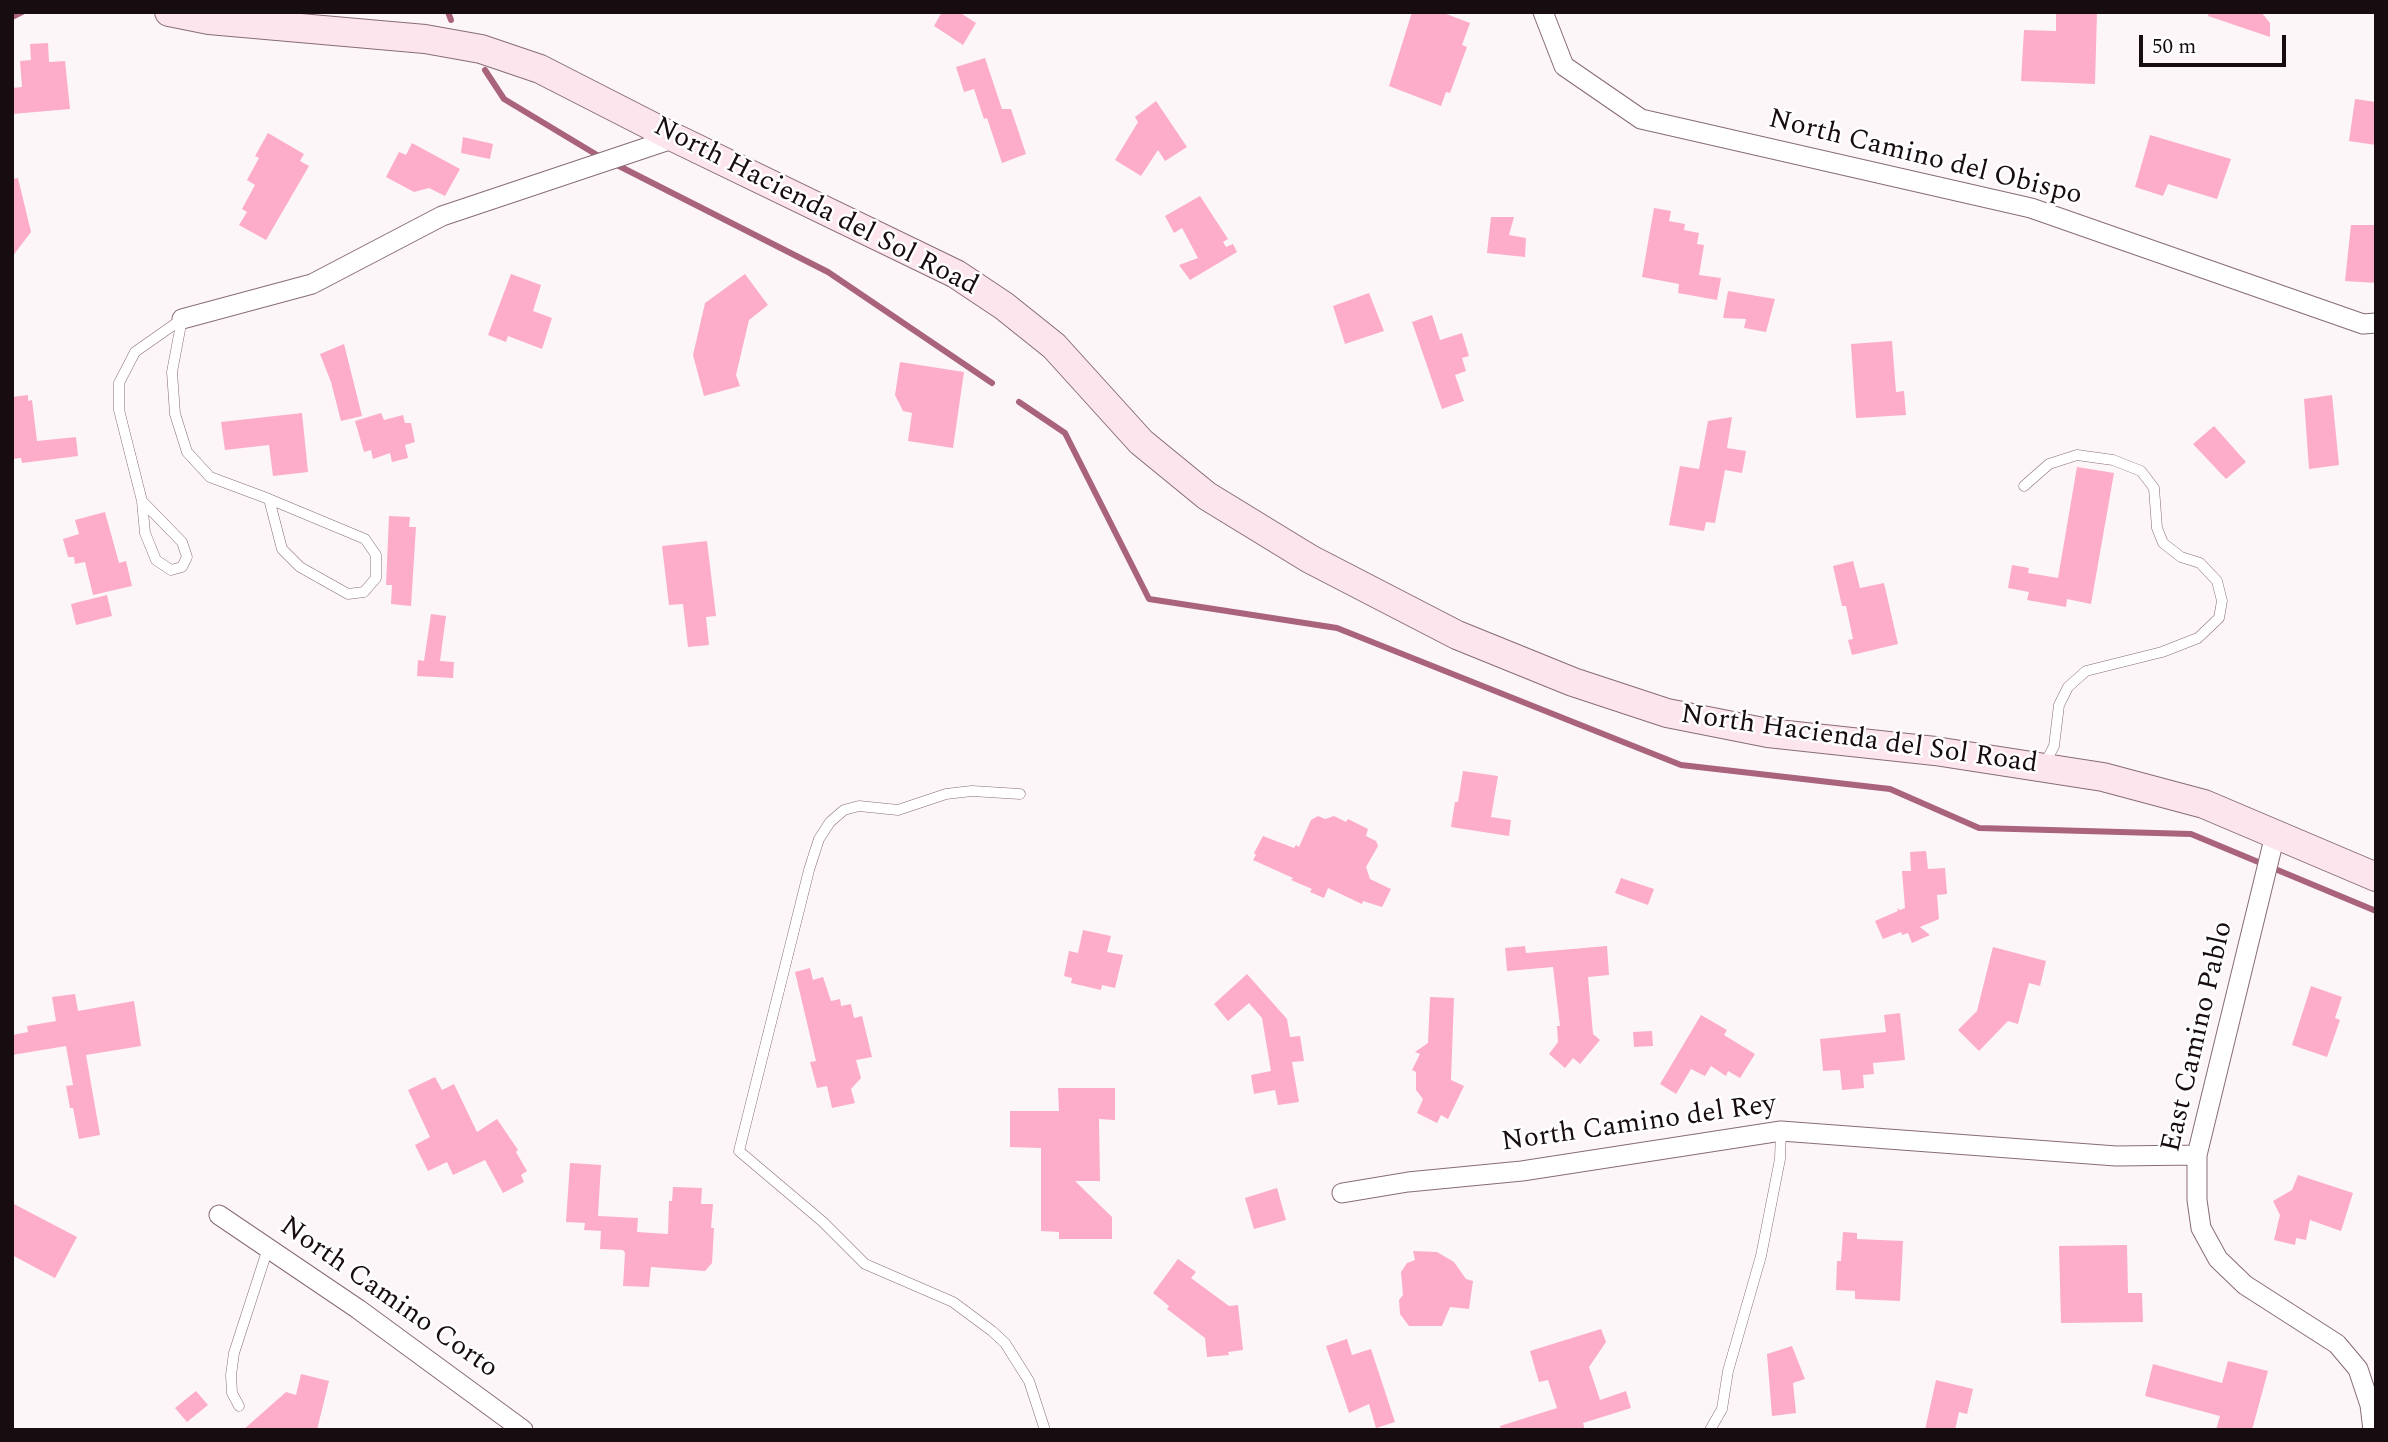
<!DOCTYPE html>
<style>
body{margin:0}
#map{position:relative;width:2388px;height:1442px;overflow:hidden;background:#fcf6f8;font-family:Spectral,serif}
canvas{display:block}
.frame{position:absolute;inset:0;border:14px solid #170c10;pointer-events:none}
.scale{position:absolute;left:2139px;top:35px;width:147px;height:32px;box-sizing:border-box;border:4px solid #170c10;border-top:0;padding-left:9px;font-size:21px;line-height:24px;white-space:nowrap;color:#170c10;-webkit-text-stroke:5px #fff;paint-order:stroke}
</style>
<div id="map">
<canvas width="2388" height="1442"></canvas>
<div class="frame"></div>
<div class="scale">50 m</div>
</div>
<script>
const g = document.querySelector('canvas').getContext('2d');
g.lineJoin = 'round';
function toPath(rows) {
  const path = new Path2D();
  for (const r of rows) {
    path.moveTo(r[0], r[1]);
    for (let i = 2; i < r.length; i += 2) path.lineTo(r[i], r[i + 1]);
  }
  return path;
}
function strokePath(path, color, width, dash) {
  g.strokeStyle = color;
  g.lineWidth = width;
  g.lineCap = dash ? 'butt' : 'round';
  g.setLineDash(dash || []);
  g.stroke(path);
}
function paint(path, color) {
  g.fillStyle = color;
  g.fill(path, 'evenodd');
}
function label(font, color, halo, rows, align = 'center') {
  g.font = font + ' Spectral,serif';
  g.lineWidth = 5;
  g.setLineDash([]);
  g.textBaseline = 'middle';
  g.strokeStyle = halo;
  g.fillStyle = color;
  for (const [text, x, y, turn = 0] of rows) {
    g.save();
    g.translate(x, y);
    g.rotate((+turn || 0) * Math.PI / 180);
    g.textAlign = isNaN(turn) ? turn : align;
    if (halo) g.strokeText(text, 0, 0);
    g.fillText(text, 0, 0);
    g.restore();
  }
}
strokePath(toPath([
 [448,12,451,20],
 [12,17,22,12],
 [485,70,504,99,602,158],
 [615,164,828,272,992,383],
 [1019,402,1065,433,1149,599,1337,628,1681,765,1890,789,1979,828,2191,834,2376,911]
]), '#aa637d', 6);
paint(toPath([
 [942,12,959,12,976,23,963,45,934,26],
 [1412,12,1441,12,1470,23,1462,45,1467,47,1450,93,1446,92,1441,106,1389,86],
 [2056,12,2097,12,2095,84,2021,81,2024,30,2056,31],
 [2209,12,2261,12,2270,23,2270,37,2208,16],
 [48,43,49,62,65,61,70,109,12,114,12,88,22,87,20,61,31,60,30,44],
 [985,58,1002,109,1011,109,1026,154,1002,163,987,118,984,119,974,89,964,92,956,67],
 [2355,99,2376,102,2376,145,2349,141],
 [1156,101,1187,147,1165,161,1158,150,1141,176,1115,160,1138,122,1135,117],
 [268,133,304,154,300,161,309,166,266,240,239,225,247,212,242,209,255,185,247,180,259,158,255,156],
 [2150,135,2231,159,2217,199,2168,184,2163,196,2135,187],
 [463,137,493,144,490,159,461,153],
 [412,143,460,169,445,196,429,188,414,192,386,177,399,152,406,155],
 [18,178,31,232,12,257,12,179],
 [1200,196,1228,239,1223,242,1226,247,1233,244,1237,252,1190,280,1179,265,1198,258,1182,228,1174,233,1165,216],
 [1654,208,1671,211,1669,221,1685,224,1684,230,1699,233,1697,244,1704,245,1699,275,1721,278,1717,300,1678,293,1679,284,1642,277],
 [1491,217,1514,217,1509,235,1526,238,1525,257,1487,253],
 [2351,225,2376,225,2376,283,2345,281],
 [511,274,541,285,533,311,552,318,542,349,508,336,506,342,488,335],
 [745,274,768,305,749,320,736,375,740,386,704,396,693,355,705,303],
 [1728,291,1775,299,1766,332,1744,328,1746,319,1723,318],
 [1369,293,1384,331,1345,344,1333,306],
 [1432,315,1440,340,1462,333,1469,356,1462,358,1466,371,1455,375,1464,401,1442,409,1412,322],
 [1892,341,1896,392,1904,391,1906,415,1856,418,1851,344],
 [344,344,362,416,341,421,331,382,320,354],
 [900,362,964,372,953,448,908,441,912,413,903,411,895,395],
 [28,395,28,401,32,400,37,441,76,437,78,456,22,463,21,458,12,459,12,397],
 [2332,395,2339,465,2309,469,2304,399],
 [302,413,308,472,273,476,269,445,225,450,221,422],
 [381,413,384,420,403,415,405,423,411,423,415,442,405,445,408,458,392,462,390,453,373,459,371,450,364,452,355,421],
 [1732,417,1727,448,1746,451,1742,473,1725,470,1715,523,1706,522,1704,531,1669,525,1680,466,1699,469,1708,421],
 [2214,426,2246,462,2226,479,2193,444],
 [2077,467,2114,473,2091,604,2067,599,2066,607,2027,600,2029,592,2008,588,2012,565,2029,568,2028,573,2058,578],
 [105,512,119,563,126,561,132,586,93,595,85,562,75,564,74,557,68,557,63,539,79,534,75,520],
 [389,516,410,517,409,527,416,527,411,606,391,604,392,585,386,585],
 [707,541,716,616,706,617,709,645,688,647,683,604,669,605,662,546],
 [1853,561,1860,588,1884,583,1898,644,1852,655,1848,640,1853,639,1846,606,1842,606,1833,566],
 [107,595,112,616,76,625,71,604],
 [431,614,446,616,440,661,454,662,453,678,417,676,418,660,424,661],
 [1463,771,1498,776,1491,817,1511,820,1509,836,1451,827,1455,802,1458,802],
 [1318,816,1325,819,1334,816,1346,822,1348,819,1368,829,1366,836,1376,841,1378,846,1366,867,1370,879,1391,889,1382,907,1363,901,1362,904,1328,888,1324,898,1310,892,1312,889,1291,880,1293,878,1253,860,1256,855,1254,853,1263,836,1294,848,1296,845,1299,847,1311,820],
 [1926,851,1928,869,1945,868,1947,894,1937,895,1939,919,1920,927,1930,935,1912,943,1908,933,1902,935,1901,932,1883,939,1875,921,1898,911,1897,908,1900,910,1905,908,1902,871,1911,871,1910,852],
 [1621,878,1654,889,1648,905,1615,893],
 [1083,930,1111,936,1107,952,1123,955,1115,988,1102,985,1101,990,1071,983,1072,978,1064,976,1069,951,1078,953],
 [1525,946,1526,953,1607,946,1609,975,1588,977,1593,1034,1600,1040,1580,1064,1573,1058,1565,1068,1549,1054,1558,1042,1557,1026,1560,1026,1553,967,1507,971,1505,948],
 [1993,947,2046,961,2040,986,2029,983,2018,1024,2008,1021,1979,1051,1958,1030,1977,1011],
 [810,968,813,980,823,977,831,1001,840,999,841,1006,851,1004,854,1018,862,1016,872,1057,856,1060,861,1078,851,1089,855,1103,832,1108,827,1086,817,1088,810,1062,816,1061,795,972],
 [1247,974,1287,1019,1290,1037,1300,1036,1304,1061,1292,1062,1299,1102,1278,1105,1275,1090,1254,1094,1251,1075,1271,1071,1262,1018,1249,1003,1228,1021,1214,1004],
 [2311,986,2342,997,2335,1018,2340,1020,2327,1057,2292,1045],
 [75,994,78,1011,134,1001,141,1046,86,1055,100,1135,79,1139,73,1108,70,1108,66,1086,73,1085,66,1046,12,1055,12,1035,28,1032,27,1026,56,1021,52,997],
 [1430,997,1454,998,1451,1080,1464,1086,1448,1119,1441,1115,1437,1123,1417,1113,1423,1099,1416,1090,1416,1072,1412,1070,1420,1054,1415,1052,1428,1043],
 [1900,1013,1905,1060,1873,1063,1874,1074,1863,1075,1864,1088,1842,1090,1840,1070,1823,1071,1820,1039,1886,1032,1884,1015],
 [1701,1015,1727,1030,1724,1035,1755,1054,1740,1078,1728,1071,1726,1076,1711,1066,1705,1076,1691,1069,1676,1094,1660,1084],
 [1652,1031,1653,1046,1634,1047,1633,1032],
 [435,1077,442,1090,454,1084,477,1132,497,1119,518,1150,516,1152,527,1171,521,1175,524,1182,503,1193,485,1160,453,1175,447,1162,428,1171,415,1145,430,1137,408,1090],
 [1058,1088,1115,1088,1115,1120,1099,1119,1100,1181,1075,1181,1112,1217,1112,1239,1059,1239,1059,1232,1041,1231,1041,1148,1010,1147,1010,1111,1059,1111],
 [570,1163,601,1165,598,1216,638,1218,637,1232,668,1234,669,1201,672,1201,673,1187,702,1188,701,1204,713,1204,711,1228,714,1228,712,1263,705,1271,651,1267,649,1287,623,1286,625,1253,623,1250,600,1249,601,1231,584,1230,585,1223,566,1222],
 [2298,1175,2353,1193,2341,1231,2310,1220,2306,1240,2296,1238,2295,1245,2274,1240,2280,1215,2273,1201,2292,1190],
 [1277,1188,1286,1220,1254,1229,1245,1198],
 [12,1203,77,1237,55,1278,12,1255],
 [1843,1232,1857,1233,1857,1239,1903,1241,1900,1301,1855,1299,1855,1291,1836,1290,1837,1261,1841,1261],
 [2127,1245,2128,1293,2142,1293,2143,1322,2061,1323,2059,1246],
 [1413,1251,1437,1252,1454,1262,1466,1279,1473,1281,1469,1309,1450,1307,1442,1326,1409,1326,1400,1314,1399,1300,1403,1295,1401,1272,1407,1263,1415,1260],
 [1178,1259,1196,1272,1191,1278,1229,1306,1238,1305,1243,1350,1228,1352,1229,1355,1207,1357,1205,1338,1167,1309,1169,1306,1153,1293],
 [1601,1329,1606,1342,1589,1367,1600,1400,1626,1391,1631,1408,1583,1423,1585,1430,1501,1430,1500,1426,1557,1408,1548,1380,1539,1382,1530,1351],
 [1347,1339,1352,1355,1371,1349,1395,1422,1376,1428,1369,1404,1349,1413,1326,1346],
 [1792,1346,1805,1379,1793,1383,1796,1413,1772,1416,1767,1354],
 [2228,1361,2268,1371,2252,1430,2216,1430,2220,1416,2145,1396,2153,1364,2222,1383],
 [301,1374,329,1381,317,1430,243,1430,286,1392,296,1395],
 [1936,1380,1973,1389,1967,1414,1959,1412,1955,1430,1925,1430],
 [196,1391,208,1405,187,1422,175,1408]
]), '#fdadc9');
const lane = toPath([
 [182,319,172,372,175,414,187,452,210,477,269,499,365,539,376,555,376,578,364,592,348,594,300,567,282,549,269,499],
 [2024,486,2049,464,2077,455,2113,460,2141,471,2154,488,2157,528,2163,543,2181,557,2200,563,2217,581,2222,601,2219,618,2198,638,2162,652,2086,671,2068,687,2059,705,2054,746,2043,767],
 [142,501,182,542,187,557,182,567,171,570,156,560,145,533,142,501,119,410,119,383,135,352,182,319],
 [1020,794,972,791,946,794,898,810,859,806,844,810,830,822,819,839,809,870,739,1151,823,1222,865,1264,953,1302,992,1331,1005,1343,1029,1381,1045,1430],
 [239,1406,232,1393,231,1375,234,1353,268,1248],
 [1710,1430,1722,1409,1728,1371,1761,1256,1780,1159,1781,1131]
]);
const street = toPath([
 [1543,12,1564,66,1641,119,2031,208,2363,324,2376,323],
 [182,319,312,284,442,216,675,138],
 [2275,835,2197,1155,2197,1200,2201,1228,2218,1259,2245,1285,2337,1344,2358,1369,2370,1405,2373,1430],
 [1342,1193,1408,1182,1522,1171,1781,1131,2116,1156,2197,1155],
 [219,1215,358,1309,523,1430]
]);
const secondary = toPath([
 [169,12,209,20,425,39,481,49,540,69,675,138,956,274,1004,306,1054,346,1141,442,1207,496,1310,559,1457,635,1573,682,1667,713,1768,733,1935,751,2103,777,2204,804,2376,877]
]);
strokePath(lane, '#886c75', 11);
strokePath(street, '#886c75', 21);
strokePath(secondary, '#886c75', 30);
strokePath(lane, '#fff', 10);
strokePath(street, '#fff', 19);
strokePath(secondary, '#fce5ed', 28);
label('28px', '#170c10', '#fff', [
 ["North Camino del Obispo",1925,159,14],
 ["North Hacienda del Sol Road",815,208,27],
 ["North Hacienda del Sol Road",1859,741,8],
 ["East Camino Pablo",2199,1037,-77],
 ["North Camino del Rey",1639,1125,-8],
 ["North Camino Corto",388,1299,35]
]);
</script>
